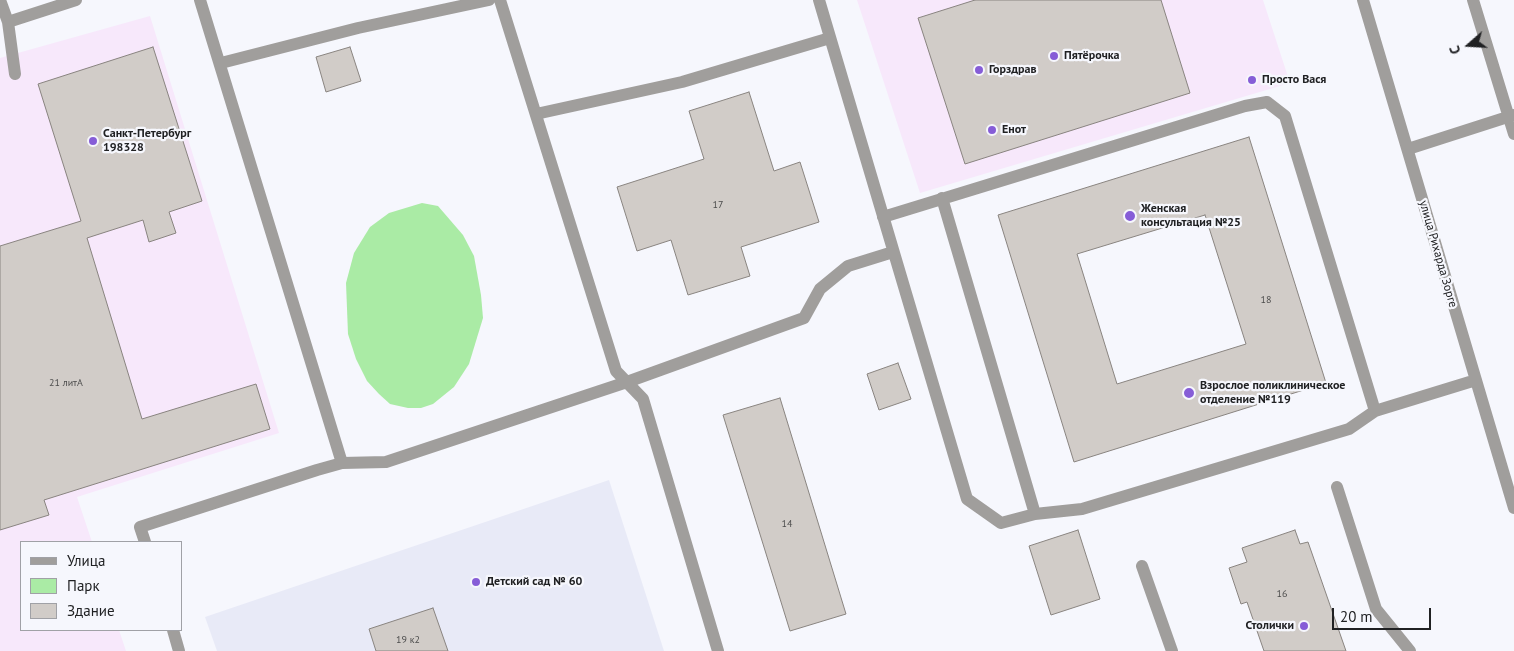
<!DOCTYPE html>
<meta charset="utf-8">
<style>
body{margin:0}
#map{position:relative;width:1514px;height:651px;overflow:hidden;background:#f6f7fd;font-family:"PT Sans",sans-serif}
canvas{display:block}
.legend{position:absolute;left:20px;top:541px;width:162px;height:90px;box-sizing:border-box;background:#f6f7fd;border:1px solid #a0a1a6;margin:0;padding:6px 9px;list-style:none;font-size:15px;color:#202123}
.legend li{display:flex;align-items:center;gap:10px;height:25px}
.legend b{width:25px;border:1px solid #a0a1a6}
.north{position:absolute;left:1444px;top:20px;width:50px;height:50px;-webkit-text-stroke:4px #f6f7fd;paint-order:stroke;rotate:251deg;font-size:14px;font-weight:700;line-height:20px;text-align:center;color:#202123}
.north::after{content:'';display:block;margin:auto;width:18px;height:22px;background:#202123;clip-path:polygon(50% 0,100% 100%,50% 72%,0 100%)}
.scale{position:absolute;left:1332px;top:608px;width:99px;height:22px;box-sizing:border-box;border:2px solid #202123;border-top:0;padding-left:6px;font-size:15px;line-height:18px;white-space:nowrap;color:#202123;-webkit-text-stroke:4px #f6f7fd;paint-order:stroke}
</style>
<div id="map">
<canvas width="1514" height="651"></canvas>
<ul class="legend">
<li><b style="height:6px;background:#a09e9c"></b>Улица</li>
<li><b style="height:14px;background:#aaeba5"></b>Парк</li>
<li><b style="height:14px;background:#d1ccc8"></b>Здание</li>
</ul>
<div class="north">С</div>
<div class="scale">20 m</div>
</div>
<script>
const g = document.querySelector('canvas').getContext('2d');
g.lineJoin = 'round';
function paint(path, color) {
  g.fillStyle = color;
  g.fill(path, 'evenodd');
}
function toPath(rows) {
  const path = new Path2D();
  for (const r of rows) {
    path.moveTo(r[0], r[1]);
    for (let i = 2; i < r.length; i += 2) path.lineTo(r[i], r[i + 1]);
  }
  return path;
}
function strokePath(path, color, width, dash) {
  g.strokeStyle = color;
  g.lineWidth = width;
  g.lineCap = dash ? 'butt' : 'round';
  g.setLineDash(dash || []);
  g.stroke(path);
}
function label(font, color, halo, rows, align = 'center') {
  g.font = font + ' "PT Sans",sans-serif';
  g.lineWidth = 4.5;
  g.setLineDash([]);
  g.textBaseline = 'middle';
  g.strokeStyle = halo;
  g.fillStyle = color;
  for (const [text, x, y, turn = 0] of rows) {
    g.save();
    g.translate(x, y);
    g.rotate((+turn || 0) * Math.PI / 180);
    g.textAlign = isNaN(turn) ? turn : align;
    if (halo) g.strokeText(text, 0, 0);
    g.fillText(text, 0, 0);
    g.restore();
  }
}
paint(toPath([
 [857,0,1263,0,1290,83,920,193],
 [150,16,279,433,77,497,92,542,21,542,21,630,119,630,126,651,0,651,0,58]
]), '#f7e8fb');
paint(toPath([
 [609,480,664,651,217,651,205,617]
]), '#e8eaf7');
paint(toPath([
 [422,203,438,206,463,235,474,256,481,295,483,318,469,364,454,387,433,404,421,408,408,408,390,404,379,394,367,381,356,359,348,334,346,283,354,253,370,227,389,213]
]), '#aaeba5');
const building = toPath([
 [975,0,1161,0,1190,93,965,164,918,18,975,0],
 [153,47,202,201,169,212,176,233,149,242,143,220,87,238,142,419,256,384,270,429,44,500,49,515,0,530,0,246,81,221,38,84,153,47],
 [350,47,361,81,326,92,316,57,350,47],
 [749,92,774,171,800,162,819,222,741,247,750,276,688,295,671,240,637,251,617,187,704,159,689,111,749,92],
 [1249,137,1326,383,1074,462,998,215,1249,137],
 [1205,215,1246,344,1117,384,1077,254,1205,215],
 [898,363,911,399,879,410,867,374,898,363],
 [780,398,846,614,790,631,723,415,780,398],
 [1078,530,1100,599,1051,615,1029,546,1078,530],
 [1295,530,1300,544,1308,542,1346,651,1264,651,1247,602,1241,604,1229,568,1247,562,1242,548,1295,530],
 [433,608,448,651,376,651,369,629,433,608]
]);
paint(building, '#d1ccc8');
strokePath(building, '#898480', 1);
strokePath(toPath([
 [0,0,8,22],
 [500,0,616,371,643,399,718,651],
 [819,0,967,499,1001,523,1035,514,1082,509,1349,429,1375,411,1476,380],
 [1363,0,1514,508],
 [1473,0,1514,134],
 [221,63,358,28,489,0],
 [15,74,8,22,76,0],
 [536,114,682,82,830,38],
 [1408,149,1514,115],
 [942,198,1035,514],
 [883,217,1245,106,1267,102,1285,116,1375,411],
 [342,463,386,462,627,382,804,318,820,289,848,266,893,252],
 [1337,487,1376,609,1410,651],
 [145,542,140,527,317,470,342,463,200,0],
 [1142,566,1172,651],
 [173,630,179,651]
]), '#a09e9c', 12);
for (const [x, y, r, color] of [
 [1054,56,5,"#865dd7"],
 [979,70,5,"#865dd7"],
 [1252,80,5,"#865dd7"],
 [992,130,5,"#865dd7"],
 [93,141,5,"#865dd7"],
 [1130,216,6,"#865dd7"],
 [1189,393,6,"#865dd7"],
 [476,582,5,"#865dd7"],
 [1304,626,5,"#865dd7"]
]) {
  const dot = new Path2D();
  dot.arc(x, y, r, 0, 2 * Math.PI);
  g.fillStyle = color;
  g.fill(dot);
  strokePath(dot, '#f6f7fd', 2);
}
label('10px', '#4c4c4c', null, [
 ["17",718,205],
 ["18",1266,300],
 ["21 литА",66,383],
 ["14",787,524],
 ["16",1282,594],
 ["19 к2",408,640]
]);
label('bold 12px', '#202123', '#f6f7fd', [
 ["Пятёрочка",1064,56],
 ["Горздрав",989,70],
 ["Просто Вася",1262,80],
 ["Енот",1002,130],
 ["Санкт-Петербург",103,134],
 ["198328",103,148],
 ["Женская",1141,209],
 ["консультация №25",1141,223],
 ["Взрослое поликлиническое",1200,386],
 ["отделение №119",1200,400],
 ["Детский сад № 60",486,582],
 ["Столички",1294,626,"right"]
], 'left');
label('12px', '#202123', '#f6f7fd', [
 ["улица Рихарда Зорге",1438,254,74]
]);
</script>
